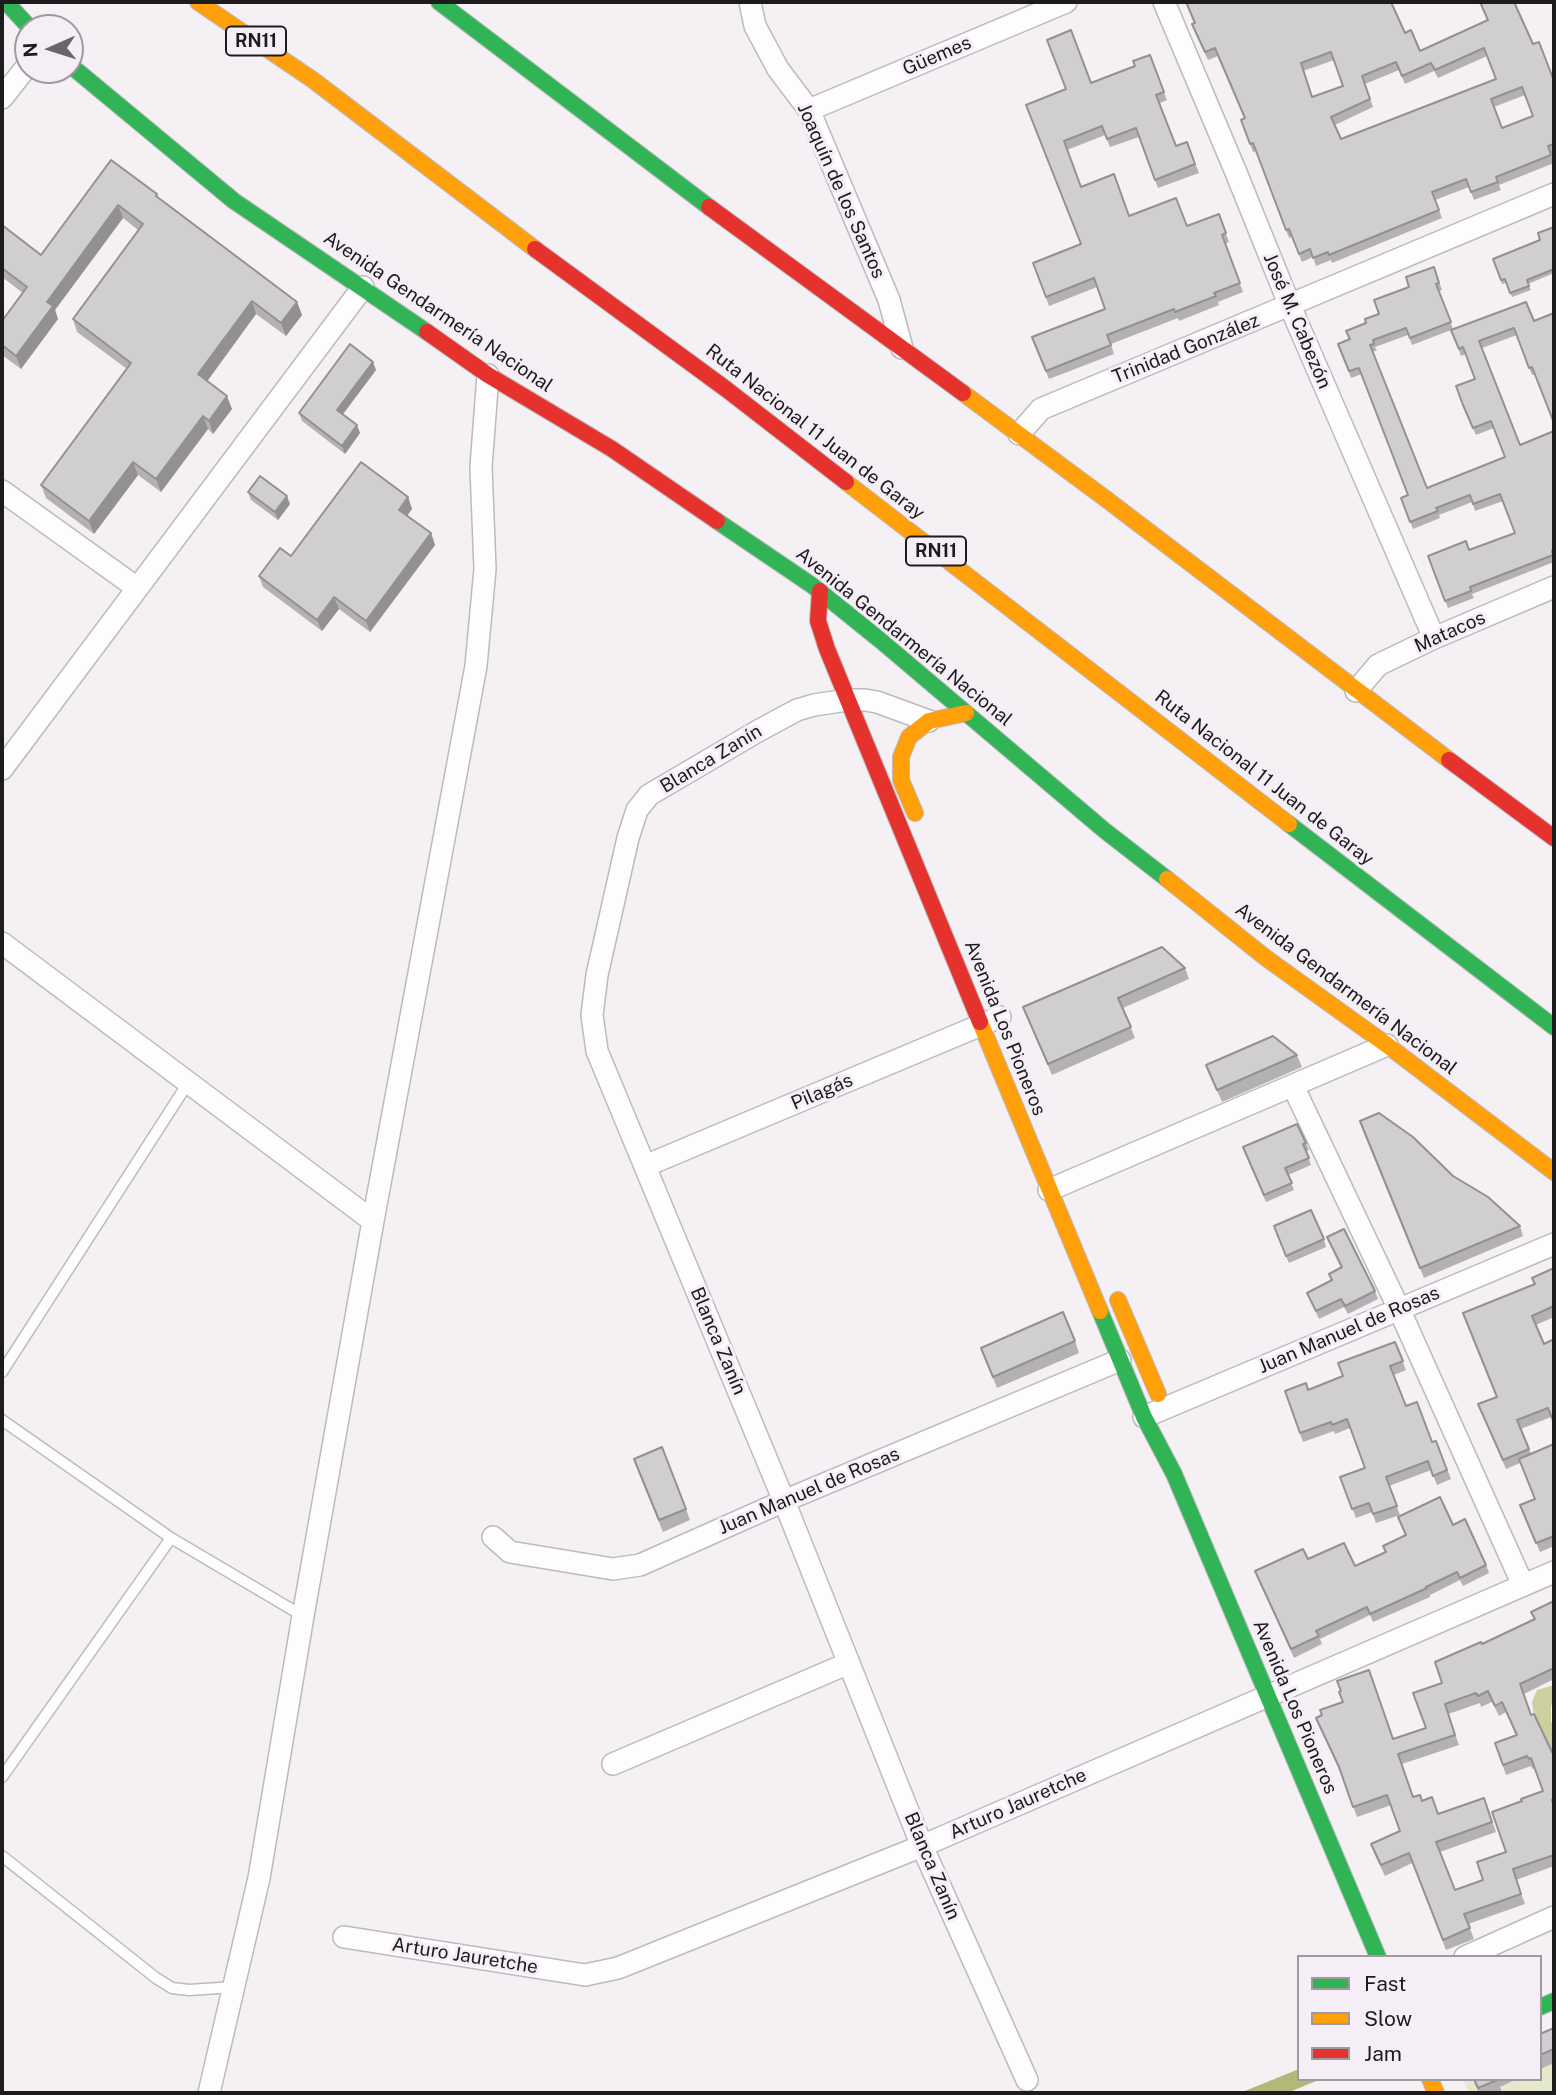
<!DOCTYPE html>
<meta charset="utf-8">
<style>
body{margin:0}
#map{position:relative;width:1556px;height:2095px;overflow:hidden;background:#f4f0f4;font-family:"Public Sans",sans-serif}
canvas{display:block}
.frame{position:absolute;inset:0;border:4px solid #1e1b1e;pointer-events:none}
.legend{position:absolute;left:1297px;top:1955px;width:245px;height:126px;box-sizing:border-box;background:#f5eef6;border:2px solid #9f9aa0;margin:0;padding:9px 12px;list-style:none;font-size:21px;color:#1e1b1e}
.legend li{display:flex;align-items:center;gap:14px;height:35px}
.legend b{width:35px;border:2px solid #9f9aa0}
.north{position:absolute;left:14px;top:14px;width:70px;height:70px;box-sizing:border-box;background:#f5eef6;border:2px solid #9f9aa0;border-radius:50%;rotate:267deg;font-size:19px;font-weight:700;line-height:28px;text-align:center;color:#1e1b1e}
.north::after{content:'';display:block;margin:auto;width:24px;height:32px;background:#696669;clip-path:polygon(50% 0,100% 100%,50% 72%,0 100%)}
</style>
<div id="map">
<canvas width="1556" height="2095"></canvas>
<div class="frame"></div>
<ul class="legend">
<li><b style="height:9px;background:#30b455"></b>Fast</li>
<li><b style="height:9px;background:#ff9f0a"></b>Slow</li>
<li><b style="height:9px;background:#e5322d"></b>Jam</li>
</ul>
<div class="north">N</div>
</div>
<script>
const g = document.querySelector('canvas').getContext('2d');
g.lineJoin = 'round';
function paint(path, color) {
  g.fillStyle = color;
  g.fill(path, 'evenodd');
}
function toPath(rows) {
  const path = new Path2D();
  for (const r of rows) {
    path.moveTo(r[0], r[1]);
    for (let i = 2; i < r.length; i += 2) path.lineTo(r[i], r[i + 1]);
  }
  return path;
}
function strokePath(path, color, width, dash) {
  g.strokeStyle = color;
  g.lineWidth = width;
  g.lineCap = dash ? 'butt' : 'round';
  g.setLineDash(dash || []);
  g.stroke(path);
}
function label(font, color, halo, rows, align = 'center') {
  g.font = font + ' "Public Sans",sans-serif';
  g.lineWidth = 6;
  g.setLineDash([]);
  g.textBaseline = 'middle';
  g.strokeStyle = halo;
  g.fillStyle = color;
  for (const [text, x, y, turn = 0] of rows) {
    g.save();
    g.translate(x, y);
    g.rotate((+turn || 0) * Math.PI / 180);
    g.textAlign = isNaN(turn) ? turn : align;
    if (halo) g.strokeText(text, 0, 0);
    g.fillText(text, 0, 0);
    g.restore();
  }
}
paint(toPath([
 [1554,2036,1554,2093,1469,2093,1463,2079,1540,2079,1540,2042]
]), '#e5e8cc');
paint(toPath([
 [1554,1685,1554,1704,1551,1705,1551,1722,1554,1725,1554,1755,1537,1736,1532,1702,1537,1690]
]), '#ccd09f');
paint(toPath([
 [1299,2069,1299,2079,1321,2079,1287,2093,1240,2093]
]), '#b2b878');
const lane = toPath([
 [2,1372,188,1083],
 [2,1420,171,1538,303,1616],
 [2,1777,171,1538],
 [2,1856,156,1978,172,1988,189,1990,234,1987]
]);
const street = toPath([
 [750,2,755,26,778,69,809,110,889,300,902,348],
 [1164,2,1235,170,1290,306,1434,638],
 [2,98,28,65],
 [809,110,1066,2],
 [1019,434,1041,409,1554,194],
 [2,491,137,588],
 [1356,691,1378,665,1434,638,1554,587],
 [929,721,877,702,865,700,847,700,814,705,797,710,758,731,649,795,637,810,628,838,597,975,592,1015,597,1051,784,1501,922,1846,1027,2080],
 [2,769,363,287],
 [2,943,373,1221],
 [1293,1086,1399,1309,1523,1585],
 [645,1166,1000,1017],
 [1049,1190,1387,1045],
 [1144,1417,1554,1244],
 [493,1537,510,1552,613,1569,640,1565,784,1501,1120,1360],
 [613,1764,849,1663],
 [344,1937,585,1975,618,1968,922,1846,1554,1572],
 [1465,1957,1554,1917],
 [209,2093,259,1878,303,1616,373,1221,476,666,485,569,481,467,488,375]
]);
const fast = toPath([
 [6,2,30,28],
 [439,2,709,207],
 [70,65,234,201,427,332],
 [717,521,813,586,880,640,1104,830,1167,879],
 [1289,824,1554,1027],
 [1100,1311,1144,1417,1174,1474,1378,1957],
 [1540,2007,1554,2001]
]);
const slow = toPath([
 [198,2,313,80,535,249],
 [963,393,1106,499,1449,760],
 [846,482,1289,824],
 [915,813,901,780,901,757,909,737,929,721,966,713],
 [1167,879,1266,958,1387,1045,1554,1172],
 [980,1022,1100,1311],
 [1118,1300,1158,1394],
 [1430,2079,1436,2093]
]);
const jam = toPath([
 [709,207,963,393],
 [535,249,726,389,846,482],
 [427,332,488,375,612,449,717,521],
 [820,591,818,621,827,649,980,1022],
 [1449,760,1554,838]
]);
strokePath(lane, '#bdbabe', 13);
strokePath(street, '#bdbabe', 24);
strokePath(fast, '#bdbabe', 18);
strokePath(slow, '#bdbabe', 18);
strokePath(jam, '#bdbabe', 18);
strokePath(lane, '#fdfdfd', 10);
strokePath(street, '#fdfdfd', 21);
strokePath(fast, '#30b455', 16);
strokePath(slow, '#ff9f0a', 16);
strokePath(jam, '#e5322d', 16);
paint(toPath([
 [1480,2,1533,44,1554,81,1554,153,1551,154,1554,163,1499,185,1501,190,1474,200,1469,187,1435,200,1442,218,1332,263,1331,260,1316,266,1313,257,1302,262,1292,237,1289,238,1256,151,1253,152,1241,120,1245,118,1218,56,1208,60,1195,32,1405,33,1420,51,1488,20],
 [1487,56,1496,79,1341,139,1335,125,1373,107,1365,84,1399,70,1405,84,1434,71,1438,78],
 [1334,60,1343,86,1312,97,1303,71],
 [1525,95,1533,116,1502,128,1494,107],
 [1150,55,1167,100,1160,103,1176,146,1187,142,1199,173,1158,188,1139,137,1110,147,1105,135,1067,150,1081,187,1129,216,1187,226,1219,214,1229,242,1225,244,1243,292,1218,302,1219,305,1179,321,1178,318,1111,344,1114,354,1049,379,1032,337,1105,309,1097,287,1049,306,1033,263,1081,244,1026,105,1091,83,1135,66],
 [111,160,157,194,159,199,297,302,302,315,286,336,256,314,207,381,232,409,213,434,208,429,161,492,138,475,94,534,46,498,41,485,127,369,77,332,73,319,138,230,123,218,55,310,58,319,21,369,2,355,2,321,23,293,2,277,2,225,41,255],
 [1554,227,1554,273,1528,284,1531,290,1512,297,1506,283,1502,284,1493,259,1540,240],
 [1434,267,1442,290,1439,291,1453,329,1526,302,1535,374,1532,375,1517,335,1482,348,1520,445,1554,431,1554,562,1472,594,1474,598,1448,608,1428,556,1469,550,1515,533,1503,501,1475,511,1472,502,1439,515,1440,518,1413,529,1401,498,1408,495,1362,374,1351,378,1341,351,1349,339,1366,323,1379,314],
 [1451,330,1461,356,1466,354,1475,379,1466,412,1476,435,1494,428,1505,458,1427,488,1373,352,1377,350,1375,347,1408,335,1412,345],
 [376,370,343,414,360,433,345,454,302,421,299,413],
 [248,492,290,504,278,520,251,500],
 [408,497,412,509,407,516,431,533,435,545,370,632,339,609,322,631,263,587,259,576,291,556],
 [1185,968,1189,979,1123,1008,1135,1038,1052,1075,1023,1007],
 [1297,1055,1302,1067,1222,1102,1206,1065],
 [1363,1131,1453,1176,1520,1226,1523,1236,1424,1278],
 [1306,1143,1309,1150,1306,1151,1311,1165,1288,1175,1294,1190,1266,1202,1246,1155],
 [1276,1234,1324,1239,1326,1247,1289,1263],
 [1327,1237,1375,1291,1378,1299,1348,1314,1344,1307,1319,1319,1307,1293,1331,1281,1329,1274,1341,1268],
 [1554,1268,1554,1317,1536,1325,1551,1417,1521,1429,1531,1454,1554,1444,1554,1546,1540,1552,1524,1514,1535,1499,1520,1463,1506,1469,1478,1404,1497,1397,1535,1284],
 [1075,1341,1079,1353,997,1388,981,1348],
 [1395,1342,1406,1370,1394,1375,1406,1406,1432,1442,1436,1441,1451,1479,1437,1485,1431,1470,1389,1486,1400,1515,1376,1523,1372,1512,1356,1518,1340,1477,1365,1468,1350,1428,1335,1434,1334,1431,1303,1442,1285,1391,1308,1390,1343,1376],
 [638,1471,686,1509,690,1520,663,1532],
 [1398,1517,1453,1525,1486,1565,1489,1573,1463,1586,1460,1580,1430,1595,1430,1597,1373,1622,1370,1615,1320,1639,1322,1644,1294,1658,1255,1571,1308,1559,1355,1566,1385,1552,1406,1536],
 [1554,1601,1554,1679,1524,1694,1531,1715,1552,1752,1554,1751,1554,1866,1516,1880,1525,1904,1468,1924,1474,1939,1446,1950,1412,1863,1385,1876,1375,1855,1371,1844,1400,1831,1391,1805,1357,1817,1342,1776,1316,1718,1342,1702,1339,1692,1393,1739,1426,1728,1442,1683,1482,1644,1534,1619,1531,1612],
 [1492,1702,1499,1716,1506,1712,1516,1736,1495,1743,1506,1775,1531,1766,1532,1769,1535,1768,1543,1791,1522,1801,1506,1852,1483,1880,1455,1890,1440,1852,1496,1832,1484,1798,1438,1814,1422,1801,1413,1797,1402,1764,1459,1745,1448,1714,1480,1703,1481,1707],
 [1554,2028,1554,2063,1540,2069,1540,2034],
 [1473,2079,1517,2079,1500,2087,1502,2092,1499,2093,1479,2093]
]), '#b4b1b4');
paint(toPath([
 [118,205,123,218,55,310,58,319,21,369,16,356,47,302],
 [252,301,256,314,203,387,198,374],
 [297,302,302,315,286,336,281,323],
 [373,362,376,370,340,418,337,410],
 [227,396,232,409,213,434,209,421],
 [203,416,208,429,161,492,156,479],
 [357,425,360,433,345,454,342,446],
 [133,462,138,475,94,534,89,521],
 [287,496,290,504,278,520,275,512],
 [408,497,412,509,403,521,399,510],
 [431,533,435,545,370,632,366,621],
 [334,597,339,609,322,631,317,620]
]), '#929092');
const building = toPath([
 [1186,2,1391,2,1405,33,1411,30,1420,51,1488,20,1480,2,1514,2,1533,44,1539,42,1554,81,1554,144,1548,146,1551,155,1496,177,1498,182,1471,192,1466,179,1432,192,1439,210,1329,255,1328,252,1313,258,1310,249,1299,254,1289,229,1286,230,1253,143,1250,144,1241,120,1245,118,1215,48,1205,52,1192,24,1195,23,1186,2],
 [1484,48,1496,79,1341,139,1331,117,1370,99,1362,76,1396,62,1402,76,1431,63,1435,70,1484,48],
 [1331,52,1343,86,1312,97,1301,63,1331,52],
 [1522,87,1533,116,1502,128,1491,99,1522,87],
 [1071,30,1091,83,1135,66,1133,61,1150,55,1164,92,1156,95,1176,146,1187,142,1195,164,1155,180,1136,128,1107,139,1102,126,1064,141,1081,187,1114,174,1129,216,1176,198,1187,226,1219,214,1226,233,1222,235,1240,283,1214,293,1216,296,1175,312,1174,309,1107,335,1111,345,1046,371,1032,337,1105,309,1094,278,1046,297,1033,263,1081,244,1026,105,1066,89,1047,40,1071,30],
 [111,160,157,194,156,196,297,302,281,323,252,301,198,374,227,396,209,421,203,416,156,479,133,462,89,521,41,485,131,363,73,319,143,224,118,205,47,302,53,306,16,356,2,345,2,321,27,287,2,268,2,225,41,255,111,160],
 [1554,227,1554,269,1527,280,1529,286,1510,293,1505,279,1501,280,1493,259,1540,240,1538,233,1554,227],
 [1434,267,1439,283,1436,284,1451,322,1410,338,1406,328,1373,340,1374,344,1370,345,1427,488,1505,457,1491,421,1473,428,1463,405,1456,386,1475,379,1463,347,1459,349,1451,330,1526,302,1534,321,1554,313,1554,423,1532,367,1529,368,1514,328,1479,341,1520,445,1554,431,1554,550,1552,551,1553,555,1470,587,1471,591,1445,601,1428,556,1466,541,1469,550,1515,533,1500,494,1473,504,1470,495,1436,508,1438,511,1410,522,1401,498,1408,495,1359,368,1349,371,1338,344,1350,339,1346,331,1366,323,1365,319,1379,314,1374,300,1409,287,1406,277,1434,267],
 [350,344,373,362,337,410,357,425,342,446,299,413,350,344],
 [361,462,408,497,399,510,431,533,366,621,334,597,317,620,259,576,280,548,291,556,361,462],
 [260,476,287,496,275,512,248,492,260,476],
 [1162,947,1185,968,1118,998,1131,1027,1048,1064,1023,1007,1162,947],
 [1273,1036,1297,1055,1217,1090,1206,1065,1273,1036],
 [1379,1113,1413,1137,1453,1176,1488,1197,1520,1226,1420,1268,1360,1121,1379,1113],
 [1297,1124,1306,1143,1303,1144,1309,1158,1285,1168,1292,1183,1264,1195,1243,1147,1297,1124],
 [1311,1210,1324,1239,1286,1256,1274,1226,1311,1210],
 [1344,1229,1375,1291,1345,1306,1341,1299,1316,1311,1307,1293,1332,1280,1329,1274,1342,1267,1327,1237,1344,1229],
 [1554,1268,1554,1306,1532,1316,1544,1344,1554,1339,1554,1423,1548,1408,1517,1420,1529,1449,1503,1460,1478,1404,1497,1397,1463,1313,1535,1284,1532,1278,1554,1268],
 [1063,1312,1075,1341,993,1377,981,1348,1063,1312],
 [1395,1342,1403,1361,1390,1366,1406,1406,1417,1402,1432,1442,1436,1441,1447,1470,1433,1476,1428,1461,1386,1477,1397,1506,1373,1514,1369,1503,1352,1509,1340,1477,1365,1468,1347,1419,1332,1425,1331,1422,1300,1433,1285,1391,1306,1383,1308,1390,1343,1376,1338,1363,1395,1342],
 [1554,1444,1554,1536,1536,1543,1520,1505,1535,1499,1519,1459,1554,1444],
 [662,1447,686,1509,659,1520,634,1459,662,1447],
 [1440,1497,1453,1525,1465,1519,1486,1565,1460,1578,1457,1572,1426,1587,1427,1588,1370,1614,1367,1607,1316,1631,1319,1636,1291,1649,1255,1571,1303,1549,1308,1559,1344,1543,1355,1566,1386,1552,1383,1546,1406,1535,1398,1517,1440,1497],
 [1554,1601,1554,1668,1520,1684,1531,1715,1534,1714,1552,1752,1554,1751,1554,1799,1552,1800,1554,1806,1554,1855,1513,1869,1521,1894,1464,1914,1470,1928,1443,1940,1409,1853,1381,1865,1371,1844,1400,1831,1387,1795,1353,1807,1339,1767,1316,1718,1322,1715,1320,1710,1343,1702,1339,1692,1341,1691,1337,1681,1369,1670,1393,1739,1426,1728,1413,1693,1442,1683,1435,1662,1481,1642,1482,1644,1535,1619,1531,1612,1554,1601],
 [1488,1691,1495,1706,1502,1702,1517,1735,1495,1743,1503,1765,1527,1756,1529,1759,1531,1758,1543,1791,1521,1799,1522,1801,1492,1812,1506,1852,1477,1862,1483,1880,1455,1890,1436,1842,1492,1822,1484,1798,1438,1814,1432,1797,1422,1801,1420,1795,1413,1797,1398,1754,1455,1735,1445,1704,1476,1693,1478,1696,1488,1691],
 [1554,2028,1554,2049,1540,2055,1540,2034,1554,2028],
 [1474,2079,1497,2079,1497,2080,1478,2088,1474,2079]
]);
paint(building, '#d1ced1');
strokePath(building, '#929092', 2);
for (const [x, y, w] of [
 [256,41,60],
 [936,551,60]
]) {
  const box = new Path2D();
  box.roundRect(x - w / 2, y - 14.5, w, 29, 5);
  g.fillStyle = '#f5eef6';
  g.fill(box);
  strokePath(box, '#1e1b1e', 2);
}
label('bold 18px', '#1e1b1e', null, [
 ["RN11",256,41],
 ["RN11",936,551]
]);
label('19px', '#1e1b1e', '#f5eef6', [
 ["Güemes",937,56,-23],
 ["Joaquín de los Santos",841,191,66],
 ["Avenida Gendarmería Nacional",438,312,34],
 ["José M. Cabezón",1297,321,67],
 ["Trinidad González",1186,349,-22],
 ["Ruta Nacional 11 Juan de Garay",815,432,38],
 ["Matacos",1450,632,-24],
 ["Avenida Gendarmería Nacional",904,637,39],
 ["Blanca Zanín",711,759,-31],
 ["Ruta Nacional 11 Juan de Garay",1264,778,38],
 ["Avenida Gendarmería Nacional",1346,989,37],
 ["Avenida Los Pioneros",1005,1028,68],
 ["Pilagás",822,1092,-23],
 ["Juan Manuel de Rosas",1349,1330,-23],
 ["Blanca Zanín",718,1341,67],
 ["Juan Manuel de Rosas",809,1491,-23],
 ["Avenida Los Pioneros",1295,1707,67],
 ["Arturo Jauretche",1018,1804,-24],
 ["Blanca Zanín",932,1866,67],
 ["Arturo Jauretche",465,1956,9]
]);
</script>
